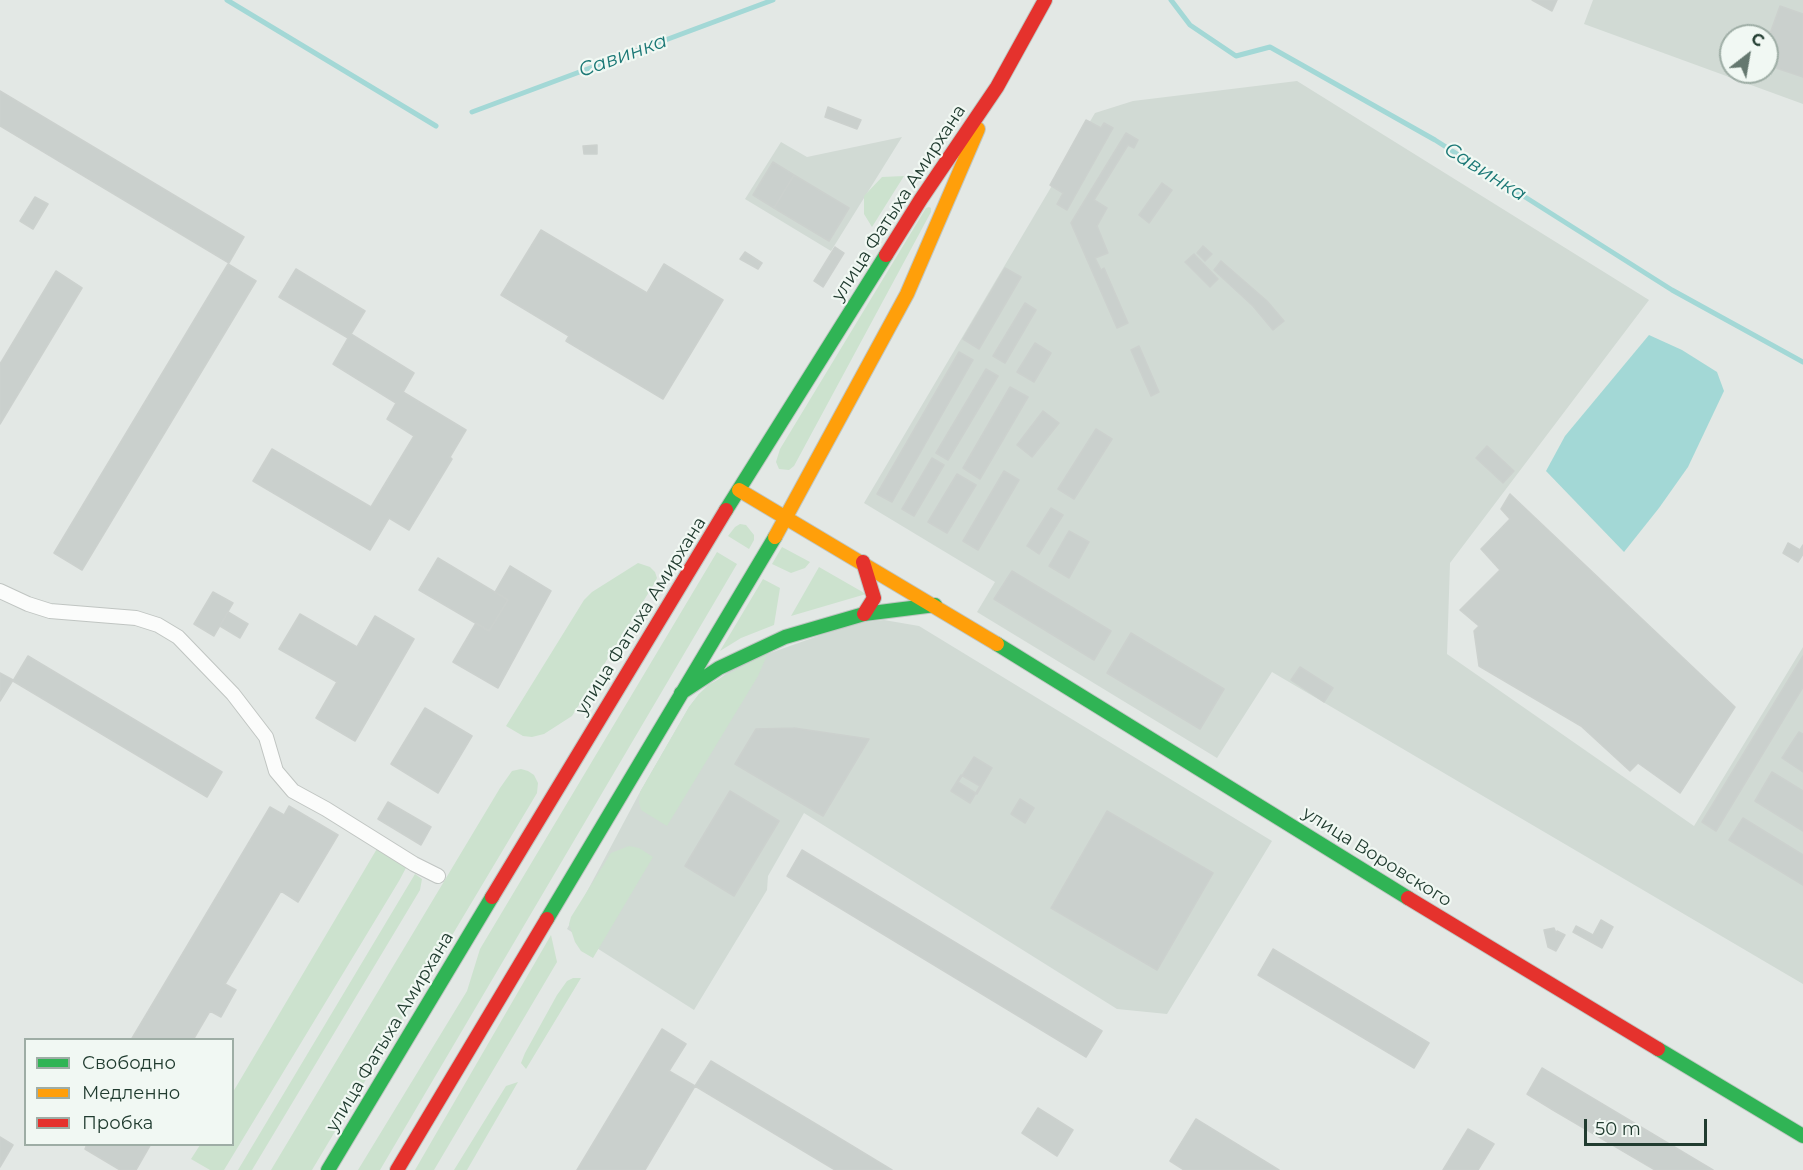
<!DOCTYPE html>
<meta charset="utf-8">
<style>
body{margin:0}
#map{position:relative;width:1803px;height:1170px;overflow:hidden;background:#e3e8e5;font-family:Montserrat,sans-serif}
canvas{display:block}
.legend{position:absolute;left:24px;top:1038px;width:210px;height:108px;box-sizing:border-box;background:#f1f8f3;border:2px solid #9eada5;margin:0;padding:8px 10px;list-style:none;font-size:18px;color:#213c30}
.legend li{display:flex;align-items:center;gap:12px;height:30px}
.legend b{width:30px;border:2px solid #9eada5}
.north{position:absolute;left:1719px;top:24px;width:60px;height:60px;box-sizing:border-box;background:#f1f8f3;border:2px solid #9eada5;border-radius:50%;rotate:31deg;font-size:16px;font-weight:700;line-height:24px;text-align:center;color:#213c30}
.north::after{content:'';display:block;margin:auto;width:21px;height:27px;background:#65786f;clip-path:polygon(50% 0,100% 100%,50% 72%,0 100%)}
.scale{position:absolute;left:1584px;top:1119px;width:123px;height:27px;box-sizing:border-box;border:3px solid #213c30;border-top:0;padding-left:8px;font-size:18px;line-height:21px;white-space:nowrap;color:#213c30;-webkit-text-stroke:4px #f1f8f3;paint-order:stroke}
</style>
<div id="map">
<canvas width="1803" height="1170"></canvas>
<ul class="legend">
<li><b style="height:8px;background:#30b455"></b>Свободно</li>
<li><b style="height:8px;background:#ff9f0a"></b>Медленно</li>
<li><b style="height:8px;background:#e5322d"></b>Пробка</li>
</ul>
<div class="north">С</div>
<div class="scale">50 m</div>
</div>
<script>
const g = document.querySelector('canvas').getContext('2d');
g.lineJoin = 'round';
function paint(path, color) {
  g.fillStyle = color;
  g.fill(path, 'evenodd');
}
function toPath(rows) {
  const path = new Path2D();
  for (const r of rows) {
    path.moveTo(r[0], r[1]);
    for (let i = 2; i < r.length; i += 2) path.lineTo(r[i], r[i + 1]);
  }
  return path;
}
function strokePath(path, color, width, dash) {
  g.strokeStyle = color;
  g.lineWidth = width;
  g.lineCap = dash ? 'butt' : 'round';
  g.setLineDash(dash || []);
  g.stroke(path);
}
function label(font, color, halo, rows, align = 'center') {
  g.font = font + ' Montserrat,sans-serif';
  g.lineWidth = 4.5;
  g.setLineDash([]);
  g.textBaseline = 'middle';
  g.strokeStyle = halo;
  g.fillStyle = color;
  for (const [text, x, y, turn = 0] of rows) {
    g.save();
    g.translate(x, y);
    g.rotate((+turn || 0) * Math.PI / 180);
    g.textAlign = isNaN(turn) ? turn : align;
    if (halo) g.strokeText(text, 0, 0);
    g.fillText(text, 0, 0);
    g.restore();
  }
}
paint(toPath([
 [1593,0,1803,0,1803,104,1584,24],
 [1731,36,1767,36,1767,72,1731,72],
 [1297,81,1649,300,1450,563,1447,654,1694,826,1803,647,1803,984,1272,672,1217,758,977,612,995,582,864,503,1095,113,1133,101],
 [902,137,831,251,745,199,781,142,807,157],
 [884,620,919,626,1272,841,1167,1014,1117,1009,804,813,768,876,767,890,694,1010,567,929,640,792,689,707,699,694,739,664,855,623]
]), '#d1dad4');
paint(toPath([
 [904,176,872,227,864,214,864,196,882,177],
 [929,207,931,208,931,212,794,466,789,470,779,469,776,462,780,449,926,208],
 [740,524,746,525,754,535,754,540,749,549,728,536,735,527],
 [782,547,810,562,805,568,791,573,772,564],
 [717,552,737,564,380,1170,358,1170,467,991,480,949],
 [638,563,650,567,655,572,657,578,654,584,572,716,544,734,532,737,523,736,506,726,584,600,592,592],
 [819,567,866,594,791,616],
 [763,579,780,588,774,625,741,638,720,651],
 [768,653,758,676,667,826,641,810,639,802,640,792,689,707,699,694,708,685],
 [521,769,528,771,534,775,538,783,537,793,312,1170,271,1170,500,788,512,771],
 [629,846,639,848,653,857,593,958,581,951,575,942,569,924,571,917,611,853],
 [378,847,407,866,399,881,224,1170,210,1170,191,1159,200,1145,232,1144,233,1092],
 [415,874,422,879,420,890,252,1170,238,1170],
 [551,935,557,962,434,1170,415,1170],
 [573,978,581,978,526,1069,521,1063,525,1053,557,995,567,981],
 [518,1082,467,1170,454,1170,506,1086]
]), '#cce2ce');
paint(toPath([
 [1649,335,1682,350,1717,372,1724,391,1688,467,1659,508,1624,552,1546,471,1565,436]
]), '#a3d8d6');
strokePath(toPath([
 [227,0,436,126],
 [1171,0,1190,25,1236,56,1270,47,1435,140,1672,290,1803,362],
 [472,112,773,0]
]), '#a3d8d6', 5);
const building = toPath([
 [1532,0,1557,0,1552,11,1532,0],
 [1780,6,1803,14,1803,77,1767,65,1767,42,1780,6],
 [0,91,244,237,229,263,0,126,0,91],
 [828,107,861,120,857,129,825,117,828,107],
 [1086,120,1101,128,1104,123,1113,128,1067,210,1057,204,1063,193,1050,185,1086,120],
 [1126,133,1138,140,1134,148,1128,145,1094,200,1107,208,1097,226,1108,253,1095,258,1101,270,1104,268,1128,323,1117,328,1071,223,1126,133],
 [597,145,597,154,584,154,583,146,597,145],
 [773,162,794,175,774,208,753,195,773,162],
 [794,175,849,208,829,241,774,208,794,175],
 [1162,183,1172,190,1149,223,1139,215,1162,183],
 [35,197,48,204,33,229,20,221,35,197],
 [541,230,647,293,664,264,723,300,663,399,566,341,569,336,501,295,541,230],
 [1203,246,1212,254,1205,261,1197,253,1203,246],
 [835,247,844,253,823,287,814,281,835,247],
 [745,252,762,263,758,269,740,259,745,252],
 [1194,254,1218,279,1210,287,1185,262,1194,254],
 [1221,261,1267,301,1284,321,1273,330,1253,306,1214,270,1221,261],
 [228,264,256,281,82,570,54,553,228,264],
 [1005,268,1021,277,979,349,963,339,1005,268],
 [296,269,365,311,351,334,414,373,403,392,466,430,450,457,452,459,409,530,389,518,370,550,253,481,272,449,371,507,414,436,387,419,396,403,333,364,348,338,279,297,296,269],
 [56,271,82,288,0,424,0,364,56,271],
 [1025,303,1036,310,1005,363,993,356,1025,303],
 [1035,343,1051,353,1034,382,1017,372,1035,343],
 [1139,346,1159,392,1151,396,1131,350,1139,346],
 [959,352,973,360,892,502,877,494,959,352],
 [986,369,998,376,948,460,936,453,986,369],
 [1010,387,1028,397,980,479,963,468,1010,387],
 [1043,411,1059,423,1032,457,1017,445,1043,411],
 [1096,429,1112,439,1074,499,1058,489,1096,429],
 [1487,446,1514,471,1503,483,1476,458,1487,446],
 [932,458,944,465,914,516,902,509,932,458],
 [1004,471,1019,480,978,550,963,541,1004,471],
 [957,474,976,485,947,533,928,522,957,474],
 [1510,494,1735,707,1680,793,1638,763,1630,771,1581,726,1479,666,1474,631,1479,626,1460,610,1500,570,1481,549,1510,519,1501,509,1510,494],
 [1051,508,1063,515,1039,554,1027,546,1051,508],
 [1069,531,1089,542,1069,578,1049,566,1069,531],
 [1788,543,1800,550,1803,545,1803,554,1798,562,1783,553,1788,543],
 [438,558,508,600,489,631,419,590,438,558],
 [510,566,551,591,498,688,453,662,476,623,489,631,508,600,495,592,510,566],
 [1012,571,1111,631,1094,660,994,599,1012,571],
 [213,592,233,603,214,636,194,624,213,592],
 [228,612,248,624,240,638,220,626,228,612],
 [300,614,357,647,375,616,414,639,355,741,316,718,337,682,279,649,300,614],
 [1131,633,1224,689,1200,729,1107,673,1131,633],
 [28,656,222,772,207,797,13,681,28,656],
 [1803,656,1803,687,1716,831,1702,822,1803,656],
 [1300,667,1333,688,1324,702,1291,680,1300,667],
 [0,673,13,680,0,701,0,673],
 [425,708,472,736,438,793,391,764,425,708],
 [794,728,869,739,823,816,735,764,756,729,794,728],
 [1799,732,1803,734,1803,772,1782,758,1799,732],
 [974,757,992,768,977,794,958,782,974,757],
 [1772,772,1803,791,1803,831,1755,801,1772,772],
 [961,775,980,786,970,803,951,791,961,775],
 [730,791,779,821,734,896,685,866,730,791],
 [1020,799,1034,808,1025,823,1011,814,1020,799],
 [388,802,431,827,421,845,378,819,388,802],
 [289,806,338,835,298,902,281,891,225,984,236,990,221,1017,210,1011,193,1040,131,1040,270,807,284,815,289,806],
 [1107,811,1213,873,1157,970,1051,908,1107,811],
 [1743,818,1803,855,1803,885,1729,840,1743,818],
 [802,850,1102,1031,1086,1057,787,876,802,850],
 [1601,920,1613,927,1602,948,1573,932,1576,926,1593,935,1601,920],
 [1554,928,1556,933,1557,931,1565,935,1556,951,1548,947,1544,930,1554,928],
 [1273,949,1429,1043,1414,1068,1258,975,1273,949],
 [662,1029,686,1044,669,1071,695,1086,645,1170,577,1170,662,1029],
 [711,1061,826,1130,892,1170,835,1170,695,1086,711,1061],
 [1542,1068,1713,1170,1655,1170,1553,1110,1527,1094,1542,1068],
 [1038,1108,1073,1130,1057,1156,1022,1133,1038,1108],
 [1196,1119,1279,1170,1184,1170,1170,1161,1196,1119],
 [1468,1129,1494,1144,1478,1170,1443,1170,1468,1129],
 [0,1137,13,1145,0,1167,0,1137],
 [87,1144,151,1144,136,1170,120,1170,85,1149,87,1144]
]);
paint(building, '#cad0cd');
strokePath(building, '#ccd1ce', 1.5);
const street = toPath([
 [0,591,28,604,50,611,136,618,158,625,178,637,233,694,266,737,276,771,293,791,326,809,414,864,438,876]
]);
const fast = toPath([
 [726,510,886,255],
 [997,644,1408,898],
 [681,693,719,668,785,637,864,614,935,605],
 [547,919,775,537],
 [1658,1049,1803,1136],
 [328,1170,492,897]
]);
const slow = toPath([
 [739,490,997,644],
 [775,537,907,294,978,129]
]);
const jam = toPath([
 [886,255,921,199,997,87,1045,0],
 [863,562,874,598,864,614],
 [492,897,726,510],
 [1408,898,1658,1049],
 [397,1170,547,919]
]);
strokePath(street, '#c0c5c2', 16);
strokePath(fast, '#bfc6c2', 16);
strokePath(slow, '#bfc6c2', 16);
strokePath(jam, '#bfc6c2', 16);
strokePath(street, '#fbfcfb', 14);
strokePath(fast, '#30b455', 14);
strokePath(slow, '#ff9f0a', 14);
strokePath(jam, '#e5322d', 14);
label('18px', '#213c30', '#f1f8f3', [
 ["улица Фатыха Амирхана",899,203,-57],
 ["улица Фатыха Амирхана",641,616,-58],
 ["улица Воровского",1377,857,32],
 ["улица Фатыха Амирхана",390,1032,-59]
]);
label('italic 20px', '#1b7876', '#f1f8f3', [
 ["Савинка",623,56,-20],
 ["Савинка",1485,172,32]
]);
</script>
